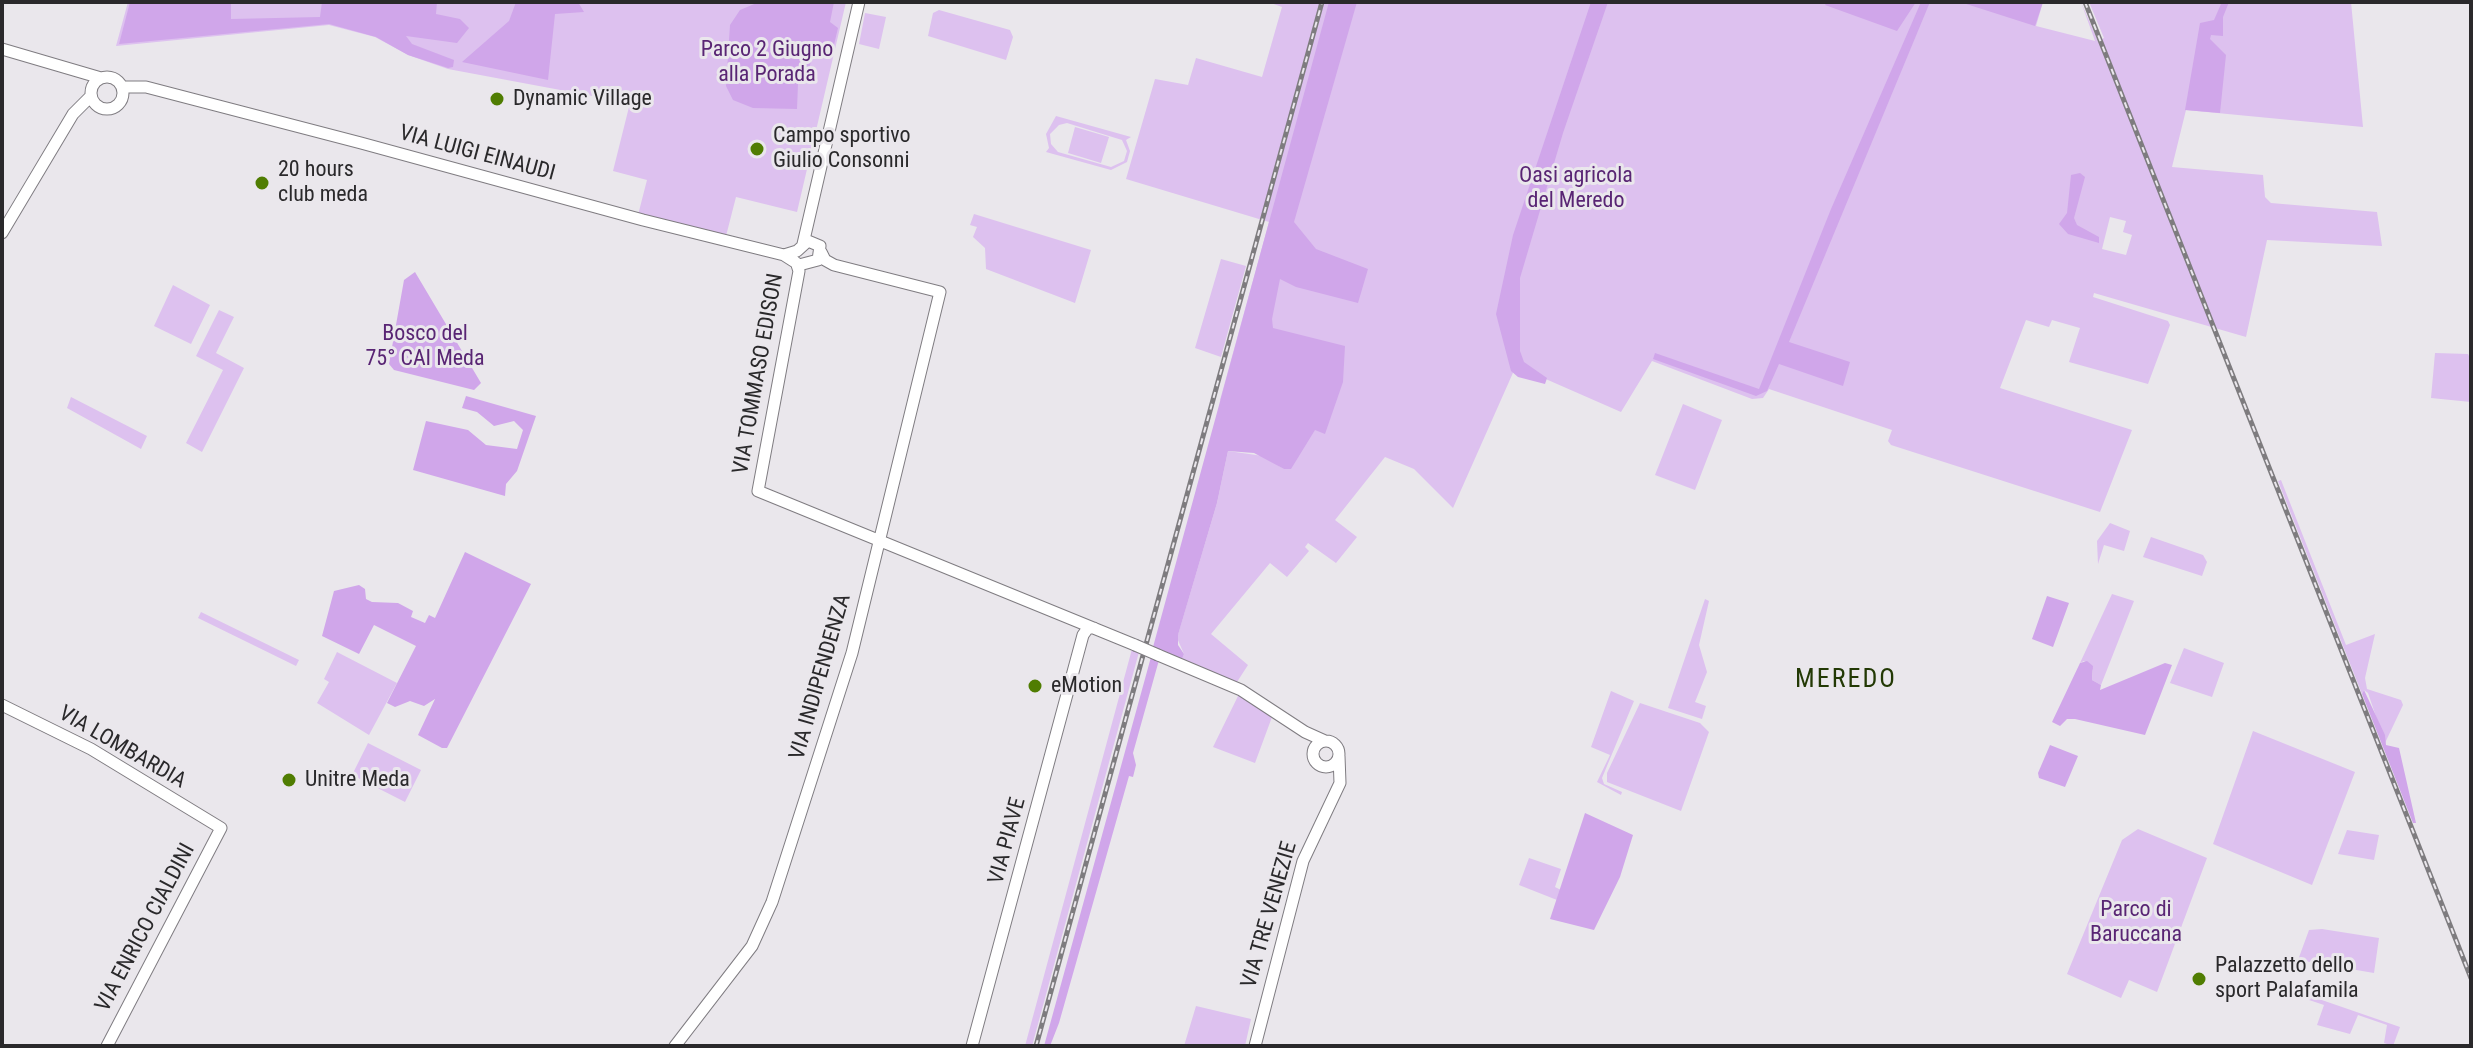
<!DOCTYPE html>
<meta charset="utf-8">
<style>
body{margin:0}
#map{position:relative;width:2473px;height:1048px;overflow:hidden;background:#eae7ec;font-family:"Roboto Condensed",sans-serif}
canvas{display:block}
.frame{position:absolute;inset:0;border:4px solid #2a292b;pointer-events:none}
</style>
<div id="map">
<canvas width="2473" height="1048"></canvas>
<div class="frame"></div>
</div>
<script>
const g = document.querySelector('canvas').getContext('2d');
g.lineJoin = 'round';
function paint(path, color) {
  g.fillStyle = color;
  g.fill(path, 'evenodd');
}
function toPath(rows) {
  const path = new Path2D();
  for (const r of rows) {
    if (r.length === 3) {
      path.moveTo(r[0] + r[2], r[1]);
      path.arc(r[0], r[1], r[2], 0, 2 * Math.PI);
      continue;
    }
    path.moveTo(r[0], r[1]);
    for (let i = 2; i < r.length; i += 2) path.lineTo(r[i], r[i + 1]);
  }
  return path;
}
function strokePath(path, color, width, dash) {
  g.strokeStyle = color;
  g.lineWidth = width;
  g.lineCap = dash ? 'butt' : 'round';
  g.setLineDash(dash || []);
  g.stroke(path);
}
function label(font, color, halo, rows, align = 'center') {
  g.font = font + ' "Roboto Condensed",sans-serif';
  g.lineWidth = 6;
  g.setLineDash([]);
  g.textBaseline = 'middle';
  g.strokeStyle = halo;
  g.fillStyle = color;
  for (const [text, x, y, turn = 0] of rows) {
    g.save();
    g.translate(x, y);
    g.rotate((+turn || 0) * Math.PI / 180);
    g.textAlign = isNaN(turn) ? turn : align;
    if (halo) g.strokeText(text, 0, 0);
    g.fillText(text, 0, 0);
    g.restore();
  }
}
paint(toPath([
 [128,2,846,2,797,212,736,197,726,236,638,215,647,180,613,171,630,103,448,69,408,55,375,37,329,25,116,46],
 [1268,2,2043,2,2036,26,2095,41,2081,2,2098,41,2104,38,2089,2,2351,2,2363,127,2186,110,2172,167,2263,175,2265,197,2271,203,2377,212,2382,246,2267,240,2246,337,2094,293,2093,297,2168,321,2170,325,2148,384,2069,362,2080,328,2052,320,2049,327,2026,320,2000,388,2132,430,2100,512,1891,445,1888,441,1892,430,1769,389,1763,398,1752,399,1652,361,1621,412,1516,366,1453,508,1414,469,1385,457,1335,520,1357,537,1336,563,1308,543,1305,547,1309,551,1287,577,1270,563,1211,634,1248,665,1237,682,1182,659,1184,654,1177,638,1217,503,1228,451,1263,456,1284,469,1220,400,1269,222,1126,179,1155,79,1188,85,1196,58,1262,77,1282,7],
 [2110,217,2126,221,2123,232,2132,235,2126,255,2102,249],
 [939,10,1010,30,1013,37,1006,60,928,36,933,13],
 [865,13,886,17,879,49,859,44],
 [1056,116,1131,137,1126,140,1130,151,1127,162,1111,170,1046,152,1049,148,1046,134],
 [1067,123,1122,140,1127,151,1124,161,1111,167,1058,152,1051,144,1050,134,1059,125],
 [1075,127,1109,137,1101,163,1068,153],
 [974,214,1091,250,1075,303,986,269,985,248,973,237,977,227,970,225],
 [1221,259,1246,266,1221,357,1195,348],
 [173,285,210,305,191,344,154,326],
 [219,310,234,317,216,353,244,368,202,452,186,443,223,370,196,356],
 [2435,353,2468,354,2471,360,2471,402,2431,398],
 [71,397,147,436,141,449,67,408],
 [1683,404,1722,420,1695,490,1655,475],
 [2281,480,2346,645,2375,634,2365,678,2367,689,2401,700,2403,705,2385,743,2368,693,2364,690,2362,694,2278,481],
 [2110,523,2130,531,2124,551,2104,545,2098,564,2097,541],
 [2151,537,2203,555,2207,562,2202,576,2143,557],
 [2112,594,2134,601,2101,685,2092,680,2093,670,2084,661,2080,663],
 [1705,599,1709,601,1699,645,1707,672,1695,702,1706,706,1702,719,1668,708],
 [201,612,299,660,296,666,198,618],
 [2184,648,2224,663,2212,697,2170,683],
 [1132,649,1139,652,1032,1046,1025,1046],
 [337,652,397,683,369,735,317,703,329,682,324,679],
 [1611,691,1634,701,1602,778,1604,784,1622,792,1621,795,1597,782,1610,755,1591,747],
 [1239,694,1270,712,1272,717,1255,763,1213,747],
 [1640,703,1700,723,1709,732,1681,811,1607,782,1607,773],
 [2253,731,2355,772,2312,885,2213,844],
 [368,743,421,770,405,802,352,775],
 [2138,829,2207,858,2157,992,2129,980,2121,998,2067,974,2122,840],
 [2347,830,2379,835,2374,860,2338,854],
 [1529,858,1561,869,1555,887,1561,890,1557,900,1519,885],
 [2322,929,2379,938,2374,973,2298,960,2309,930],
 [2287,988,2400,1027,2393,1046,2384,1043,2387,1025,2358,1015,2350,1034,2317,1025,2324,1005,2294,995,2292,998,2286,996],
 [1196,1006,1251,1019,1245,1046,1184,1046]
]), '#ddc1ef');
paint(toPath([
 [130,2,231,2,231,19,320,17,322,2,437,2,436,14,460,19,469,28,457,43,406,36,412,44,454,60,453,67,448,68,408,55,376,37,329,24,119,44],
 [516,2,578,2,584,12,555,14,548,80,462,62,509,21],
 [759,2,834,2,830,22,838,28,833,49,815,47,805,83,798,84,797,109,753,108,733,100,726,86,730,25,740,10],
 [1329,2,1357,2,1294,222,1316,249,1368,269,1358,303,1296,287,1280,279,1272,319,1273,328,1345,346,1343,382,1325,434,1315,430,1291,469,1284,469,1254,453,1228,451,1217,503,1178,635,1178,645,1184,654,1182,659,1153,647],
 [1591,2,1608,2,1563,133,1520,278,1520,351,1524,362,1547,378,1545,384,1518,377,1511,371,1496,314,1513,235],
 [1827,2,1916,2,1897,31,1825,5],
 [1921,2,1930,2,1789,342,1850,362,1843,386,1779,364,1767,391,1756,396,1653,359,1655,353,1759,389,1831,209],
 [1960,2,2043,2,2035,26],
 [2229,2,2223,17,2223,36,2211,35,2210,39,2226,55,2220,113,2185,110,2200,23,2214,20,2221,4],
 [2080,173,2085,177,2074,218,2077,225,2099,237,2099,243,2068,234,2059,224,2067,213,2071,175],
 [415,272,481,383,474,390,394,370,389,364,404,280],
 [466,396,536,416,517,471,506,484,505,496,413,470,426,421,468,430,486,445,517,449,523,430,514,421,494,426,477,412,462,408],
 [465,552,531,584,447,748,442,748,418,735,435,699,424,706,410,701,395,707,387,703,416,646,374,625,359,654,322,636,334,591,359,585,365,589,366,599,372,602,398,603,413,611,411,617,425,623,429,615,435,618],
 [2047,596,2069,603,2053,647,2032,639],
 [1151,657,1159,660,1133,753,1136,765,1133,777,1129,776,1059,1023,1050,1046,1044,1046],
 [2087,661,2093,666,2092,680,2101,685,2100,690,2165,663,2172,665,2145,735,2075,719,2067,719,2060,726,2052,722,2080,663],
 [2364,690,2385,735,2386,745,2399,748,2416,823,2413,823,2362,694],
 [2050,745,2078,756,2065,787,2039,778,2038,773],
 [1585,813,1633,835,1620,877,1594,930,1550,919]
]), '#d0a6ea');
const secondary = toPath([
 [2,49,101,78],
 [107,93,16],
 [122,87,146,87,361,143,643,220,784,255,795,262],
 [2,233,73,114,91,96],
 [803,244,859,2],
 [784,255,797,251,808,241,820,246,818,260,799,265,794,261],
 [797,265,799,271,758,491,1135,645],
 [1158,655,1241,690,1305,732,1325,741],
 [2,705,91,749,221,828,107,1046],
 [1326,754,13],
 [675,1046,752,946,772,902,852,653,940,292,834,265,825,260,821,252],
 [972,1046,1083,635,1088,628,1094,628],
 [1255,1046,1303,861,1340,783,1339,756]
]);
strokePath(secondary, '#7f7c81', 13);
strokePath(secondary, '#fff', 11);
const rail = toPath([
 [2085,2,2471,978],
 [1036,1046,1322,2]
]);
strokePath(rail, '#7e7c7f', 5);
strokePath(rail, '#eae7ec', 2, [6]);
const secondaryBridge = toPath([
 [1135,645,1158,655]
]);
strokePath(secondaryBridge, '#7f7c81', 13, []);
strokePath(secondaryBridge, '#fff', 11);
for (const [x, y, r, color] of [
 [497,99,8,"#507d02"],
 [757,149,8,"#507d02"],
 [262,183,8,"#507d02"],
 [1035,686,8,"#507d02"],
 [289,780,8,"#507d02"],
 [2199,979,8,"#507d02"]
]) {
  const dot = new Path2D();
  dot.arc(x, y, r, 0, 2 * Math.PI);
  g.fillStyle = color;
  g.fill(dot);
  strokePath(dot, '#eae7ec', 3);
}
label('22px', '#592574', '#eae7ec', [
 ["Parco 2 Giugno",767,50],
 ["alla Porada",767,75],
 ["Oasi agricola",1576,176],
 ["del Meredo",1576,201],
 ["Bosco del",425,334],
 ["75° CAI Meda",425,359],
 ["Parco di",2136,910],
 ["Baruccana",2136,935]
]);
label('22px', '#2a292b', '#eae7ec', [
 ["Dynamic Village",513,99],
 ["Campo sportivo",773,136],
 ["Giulio Consonni",773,161],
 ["20 hours",278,170],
 ["club meda",278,195],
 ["eMotion",1051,686],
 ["Unitre Meda",305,780],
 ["Palazzetto dello",2215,966],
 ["sport Palafamila",2215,991]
], 'left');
label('22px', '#2a292b', '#eae7ec', [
 ["VIA LUIGI EINAUDI",477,154,15],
 ["VIA TOMMASO EDISON",759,374,-80],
 ["VIA INDIPENDENZA",821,677,-74],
 ["VIA LOMBARDIA",122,748,30],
 ["VIA PIAVE",1008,841,-75],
 ["VIA TRE VENEZIE",1270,915,-74],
 ["VIA ENRICO CIALDINI",146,928,-62]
]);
g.letterSpacing = '2px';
label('26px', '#233905', '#eae7ec', [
 ["MEREDO",1846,680]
]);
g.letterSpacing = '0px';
</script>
